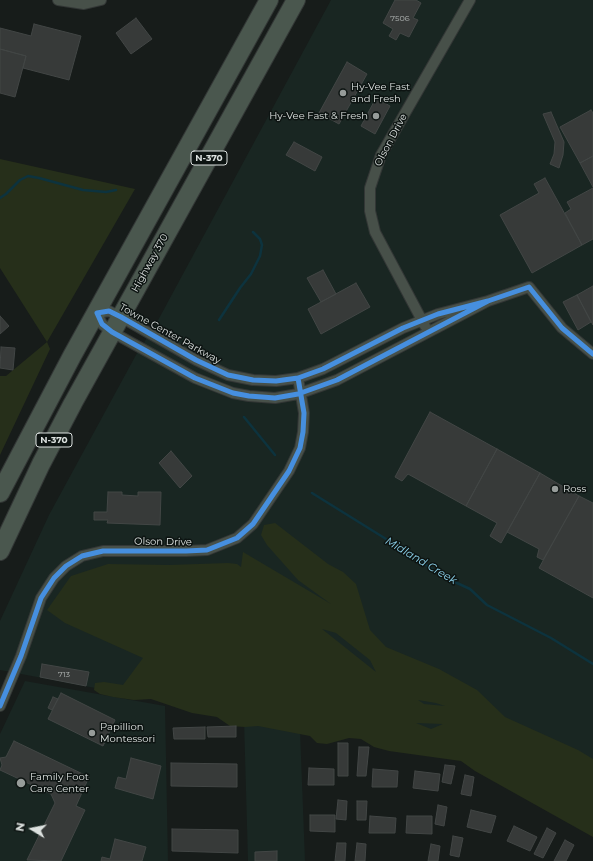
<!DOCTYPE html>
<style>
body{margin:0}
#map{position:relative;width:593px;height:861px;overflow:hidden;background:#171c1a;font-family:Montserrat,sans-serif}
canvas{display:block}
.north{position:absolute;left:12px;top:809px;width:40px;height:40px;-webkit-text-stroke:3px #0d1412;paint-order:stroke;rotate:280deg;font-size:11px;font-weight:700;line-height:16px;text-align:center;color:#dce1df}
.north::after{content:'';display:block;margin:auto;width:14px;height:18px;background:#dce1df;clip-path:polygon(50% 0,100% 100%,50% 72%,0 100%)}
</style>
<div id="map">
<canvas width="593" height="861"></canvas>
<div class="north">N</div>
</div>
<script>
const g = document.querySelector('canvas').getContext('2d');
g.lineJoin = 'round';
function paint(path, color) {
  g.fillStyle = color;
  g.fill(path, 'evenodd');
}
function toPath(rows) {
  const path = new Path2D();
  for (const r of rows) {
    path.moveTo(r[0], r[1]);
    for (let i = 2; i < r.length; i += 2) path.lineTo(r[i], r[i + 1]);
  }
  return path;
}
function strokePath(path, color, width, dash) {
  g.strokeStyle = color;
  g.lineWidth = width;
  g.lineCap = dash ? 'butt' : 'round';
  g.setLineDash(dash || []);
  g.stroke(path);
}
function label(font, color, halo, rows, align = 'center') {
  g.font = font + ' Montserrat,sans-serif';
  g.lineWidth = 3;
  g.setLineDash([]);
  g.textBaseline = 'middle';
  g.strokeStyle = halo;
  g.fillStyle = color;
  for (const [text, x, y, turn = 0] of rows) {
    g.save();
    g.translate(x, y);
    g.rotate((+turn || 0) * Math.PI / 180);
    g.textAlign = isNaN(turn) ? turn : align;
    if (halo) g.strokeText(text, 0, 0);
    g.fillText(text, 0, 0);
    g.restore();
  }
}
paint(toPath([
 [331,0,593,0,593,782,0,670,0,621,49,515,136,355,156,324],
 [25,681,165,706,168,861,0,861,0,734],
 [244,720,300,730,305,861,248,861]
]), '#192622');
paint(toPath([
 [0,159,135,189,47,342,50,349,0,455,0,376,6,376,47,342,0,268],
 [275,523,328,564,343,572,356,584,370,630,386,647,439,669,477,690,505,717,578,750,593,759,593,837,475,771,461,761,389,751,374,747,361,739,349,738,327,744,317,743,310,736,258,726,245,727,230,726,217,717,192,713,151,699,134,700,113,697,100,694,94,690,95,683,104,682,123,685,143,658,65,623,47,610,71,576,108,564,169,565,228,563,237,564,241,567,243,552,331,604,298,580,267,545,261,535,264,525],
 [322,629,336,633,370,660,376,672],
 [418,700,436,703,445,706,424,704],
 [416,723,443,724,431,729]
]), '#262f1a');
strokePath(toPath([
 [0,198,6,194,20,180,28,176,39,178,83,190,106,192,116,190],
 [219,320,240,288,251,274,260,256,262,245,260,239,253,232],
 [244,417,275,455],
 [312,493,407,552,444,577,470,589,487,605,551,638,593,664]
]), '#0d333e', 2.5);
const building = toPath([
 [395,0,416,0,421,3,413,18,418,20,409,37,400,33,396,40,389,36,393,29,383,23,395,0],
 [136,18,152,39,131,54,116,33,136,18],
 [34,24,81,36,69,80,23,68,26,56,0,49,0,28,31,36,34,24],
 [0,49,26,56,15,97,0,93,0,49],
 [347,62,367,74,339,124,319,113,347,62],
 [376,98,390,106,375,134,361,126,376,98],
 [591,110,593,113,593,156,580,163,560,127,591,110],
 [551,112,564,142,563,155,559,168,550,164,554,154,555,142,543,114,551,112],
 [294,142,322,157,315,171,286,155,294,142],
 [593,156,593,187,580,163,593,156],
 [545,178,582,245,532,273,500,215,539,193,534,184,545,178],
 [593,188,593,239,582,245,565,213,571,209,567,202,593,188],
 [323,270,336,294,321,302,307,278,323,270],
 [356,283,370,307,321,334,308,309,356,283],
 [593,286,593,325,577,295,593,286],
 [577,295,591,322,578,330,563,302,577,295],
 [0,316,9,326,0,334,0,316],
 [1,347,15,348,13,370,0,368,1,347],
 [430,412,497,449,466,506,408,474,402,481,395,477,430,412],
 [497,449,540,473,501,543,490,536,497,523,466,506,497,449],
 [171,451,192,476,180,488,159,463,171,451],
 [540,473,579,496,543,560,537,557,539,549,507,532,540,473],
 [108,492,122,492,122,495,138,496,138,492,161,492,160,525,107,523,108,520,94,520,94,512,107,512,108,492],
 [579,496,593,503,593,598,539,568,579,496],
 [42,664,89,672,86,686,40,677,42,664],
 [61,693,115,720,103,746,48,719,61,693],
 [53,697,58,699,52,710,48,708,53,697],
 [236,726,236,737,208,737,207,727,236,726],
 [205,727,205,739,174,739,173,728,205,727],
 [14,741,89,777,76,806,85,810,61,861,27,860,55,803,51,794,0,770,2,765,0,758,6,757,14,741],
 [338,743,348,743,348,776,338,776,338,743],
 [359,747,369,747,366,776,357,776,359,747],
 [131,758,161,766,153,799,115,788,118,777,126,779,131,758],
 [171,763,237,764,237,787,171,786,171,763],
 [445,765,455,766,451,784,442,782,445,765],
 [309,768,334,769,334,785,308,785,309,768],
 [373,769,398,771,397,787,372,787,373,769],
 [415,771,440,774,438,791,413,788,415,771],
 [465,775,474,777,471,796,461,794,465,775],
 [338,800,347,801,346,820,336,819,338,800],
 [357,801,367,801,366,820,357,820,357,801],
 [438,805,447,807,444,826,435,824,438,805],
 [471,810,496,816,491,833,467,827,471,810],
 [310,815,335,815,335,832,310,831,310,815],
 [370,816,396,818,395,833,369,833,370,816],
 [407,816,432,816,432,834,406,833,407,816],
 [514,826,537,837,530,851,507,841,514,826],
 [547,828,556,833,543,858,534,854,547,828],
 [172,829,238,830,238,853,172,851,172,829],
 [453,836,463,838,459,857,450,855,453,836],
 [115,839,146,847,142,861,101,861,102,857,110,859,115,839],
 [565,840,574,845,566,861,554,861,565,840],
 [337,843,346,843,345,861,335,861,337,843],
 [357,843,366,844,365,861,355,861,357,843],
 [431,844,440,846,438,861,428,861,431,844],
 [277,851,277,861,255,861,255,852,277,851]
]);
paint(building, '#373a39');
strokePath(building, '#424645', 1);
const street = toPath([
 [58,0,84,4,101,0],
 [488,301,337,380,298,394,275,398,249,396,233,393,195,378,112,332,102,324,97,313,109,311,121,317,196,360,228,375,253,380,276,381,298,378,323,369,403,328,438,314,488,301,529,287,562,328,593,354],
 [425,326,375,232,370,211,370,188,381,155,470,0],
 [0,706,21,656,41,598,54,578,66,566,82,556,103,551,186,551,207,550,237,538,253,524,289,471,300,448,303,432,304,413,298,378]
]);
const highway = toPath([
 [0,493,72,356,269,0],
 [0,551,41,464,73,403,296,0]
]);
strokePath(street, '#333736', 12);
strokePath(highway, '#333736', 20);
strokePath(street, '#475049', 10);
strokePath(highway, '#4a574e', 18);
strokePath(toPath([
 [488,301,337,380,298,394,275,398,249,396,233,393,195,378,112,332,102,324,97,313,109,311,121,317,196,360,228,375,253,380,276,381,298,378,323,369,403,328,438,314,488,301,529,287,562,328,593,354],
 [0,706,21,656,41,598,54,578,66,566,82,556,103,551,186,551,207,550,237,538,253,524,289,471,300,448,303,432,304,413,298,378]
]), '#468fdf', 5);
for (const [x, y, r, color] of [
 [343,93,4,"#979c9a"],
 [376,116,4,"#979c9a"],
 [555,489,4,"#979c9a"],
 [92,733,4,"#979c9a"],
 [21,783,5,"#979c9a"]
]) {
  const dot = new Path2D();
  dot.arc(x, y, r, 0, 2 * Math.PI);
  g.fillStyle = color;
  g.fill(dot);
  strokePath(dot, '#0d1412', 1.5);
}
label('8px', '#b3b7b6', null, [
 ["7506",400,19],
 ["713",64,675]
]);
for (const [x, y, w] of [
 [209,158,36],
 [54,440,36]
]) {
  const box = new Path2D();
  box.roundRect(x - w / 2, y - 7, w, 14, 3);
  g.fillStyle = '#0d1412';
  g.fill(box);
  strokePath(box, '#dce1df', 1);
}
label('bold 9px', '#dce1df', null, [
 ["N-370",209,158],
 ["N-370",54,440]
]);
label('10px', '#dce1df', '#0d1412', [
 ["Hy-Vee Fast",351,87],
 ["and Fresh",351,99],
 ["Hy-Vee Fast & Fresh",368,116,"right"],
 ["Ross",563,489],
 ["Papillion",100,727],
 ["Montessori",100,739],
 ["Family Foot",30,777],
 ["Care Center",30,789]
], 'left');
label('10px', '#dce1df', '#0d1412', [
 ["Olson Drive",391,140,-62],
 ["Highway 370",150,263,-61],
 ["Towne Center Parkway",170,334,29],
 ["Olson Drive",163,542,1]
]);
label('italic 11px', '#8ed5ef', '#0d1412', [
 ["Midland Creek",421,561,31]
]);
</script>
